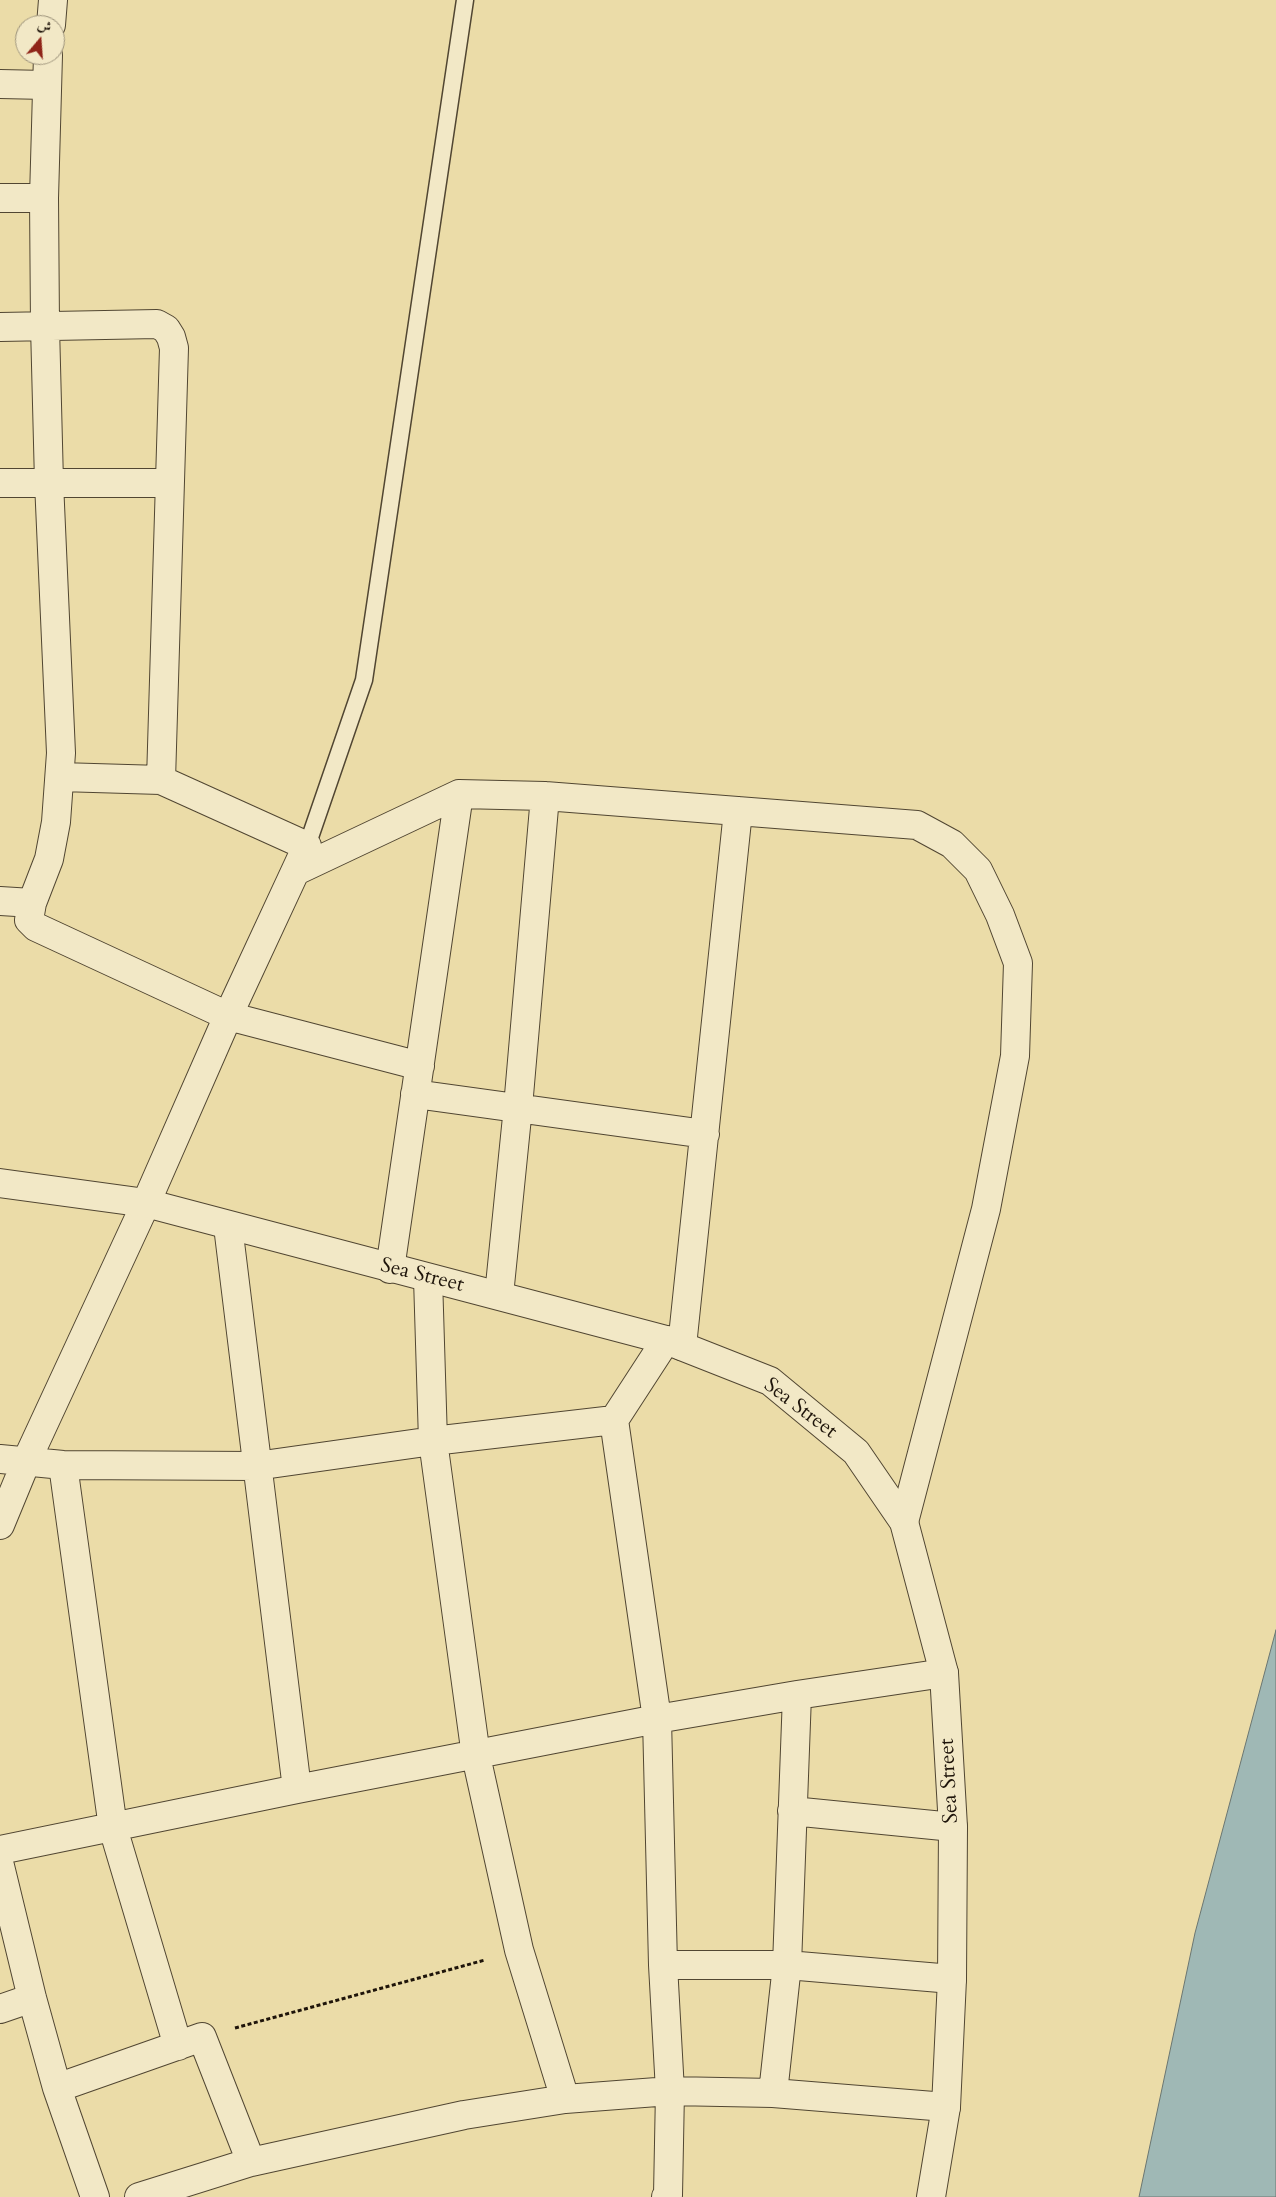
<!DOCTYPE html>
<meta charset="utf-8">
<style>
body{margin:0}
#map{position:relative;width:1276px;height:2197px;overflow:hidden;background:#ebdca8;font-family:Cardo,Amiri,serif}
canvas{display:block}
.north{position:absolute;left:15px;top:15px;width:50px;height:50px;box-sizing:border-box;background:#f2e8c6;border:1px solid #9d937b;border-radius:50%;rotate:18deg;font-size:14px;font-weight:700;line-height:20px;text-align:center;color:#1e140a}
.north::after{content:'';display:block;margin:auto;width:18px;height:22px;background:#8f2418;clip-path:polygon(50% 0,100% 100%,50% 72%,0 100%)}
</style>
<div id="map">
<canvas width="1276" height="2197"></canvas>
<div class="north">ش</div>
</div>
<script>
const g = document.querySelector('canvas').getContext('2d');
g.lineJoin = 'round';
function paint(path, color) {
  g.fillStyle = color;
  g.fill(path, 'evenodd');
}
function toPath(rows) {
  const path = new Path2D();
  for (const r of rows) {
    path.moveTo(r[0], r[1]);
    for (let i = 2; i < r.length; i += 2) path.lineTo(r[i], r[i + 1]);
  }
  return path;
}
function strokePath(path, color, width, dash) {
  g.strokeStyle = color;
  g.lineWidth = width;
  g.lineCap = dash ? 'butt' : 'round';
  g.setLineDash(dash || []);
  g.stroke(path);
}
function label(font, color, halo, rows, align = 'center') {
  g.font = font + ' Cardo,serif';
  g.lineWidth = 4.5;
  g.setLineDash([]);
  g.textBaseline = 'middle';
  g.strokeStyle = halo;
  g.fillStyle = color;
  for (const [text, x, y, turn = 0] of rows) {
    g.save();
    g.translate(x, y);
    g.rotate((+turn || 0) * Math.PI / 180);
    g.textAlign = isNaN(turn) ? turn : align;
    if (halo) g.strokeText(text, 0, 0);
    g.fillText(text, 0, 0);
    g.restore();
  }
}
const water = toPath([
 [1276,1630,1276,2197,1139,2197,1195,1933,1276,1630]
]);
paint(water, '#9fb8b5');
strokePath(water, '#6b7671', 1);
const service = toPath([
 [307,846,364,680,465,0]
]);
const minor = toPath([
 [51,25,53,0],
 [48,55,44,198,45,326,49,482,61,753,56,822,49,859,32,903,29,920,36,927,228,1016,420,1066],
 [0,84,46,85],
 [0,198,44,198],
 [0,327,157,324,166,329,171,337,174,348,161,780],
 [0,483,169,483],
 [296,871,459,794,545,796,917,825,952,844,978,870,1000,915,1018,963,1015,1056,986,1209,904,1522],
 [0,901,32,903],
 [415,1094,705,1134],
 [228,1226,297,1789],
 [390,1269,459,794],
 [428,1278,433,1441,476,1756,519,1950,565,2099],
 [499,1295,518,1107,545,796],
 [682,1346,738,811],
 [0,1459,63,1465,256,1466,433,1441,614,1420],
 [63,1465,113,1828,178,2046],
 [0,1525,26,1462,146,1203,228,1016,307,846,161,780,60,777],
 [792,1811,953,1827],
 [0,1850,297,1789,657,1719,797,1695,944,1673],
 [0,1866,32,1998,57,2088,202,2037,251,2162],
 [663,1965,787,1965,952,1979],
 [0,2009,32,1998],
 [57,2088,95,2197],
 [773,2093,787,1965,797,1695],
 [139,2197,251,2162,464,2115,565,2099,670,2091,773,2093,946,2107],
 [666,2197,668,2195,670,2091,663,1965,657,1719,614,1420,666,1340]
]);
const tertiary = toPath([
 [0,1183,146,1203,666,1340,770,1381,856,1452,904,1522,944,1673,953,1827,952,1979,946,2107,931,2197]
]);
strokePath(service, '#514632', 19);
strokePath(minor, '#514632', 30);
strokePath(tertiary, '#514632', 30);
strokePath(toPath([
 [235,2028,485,1960]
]), '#1e140a', 3, [4, 2.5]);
strokePath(service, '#f2e8c6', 16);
strokePath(minor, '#f2e8c6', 28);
strokePath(tertiary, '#f2e8c6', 28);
label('21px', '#1e140a', '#f2e8c6', [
 ["Sea Street",422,1276,14],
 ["Sea Street",800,1409,37],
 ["Sea Street",950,1781,-93]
]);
</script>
